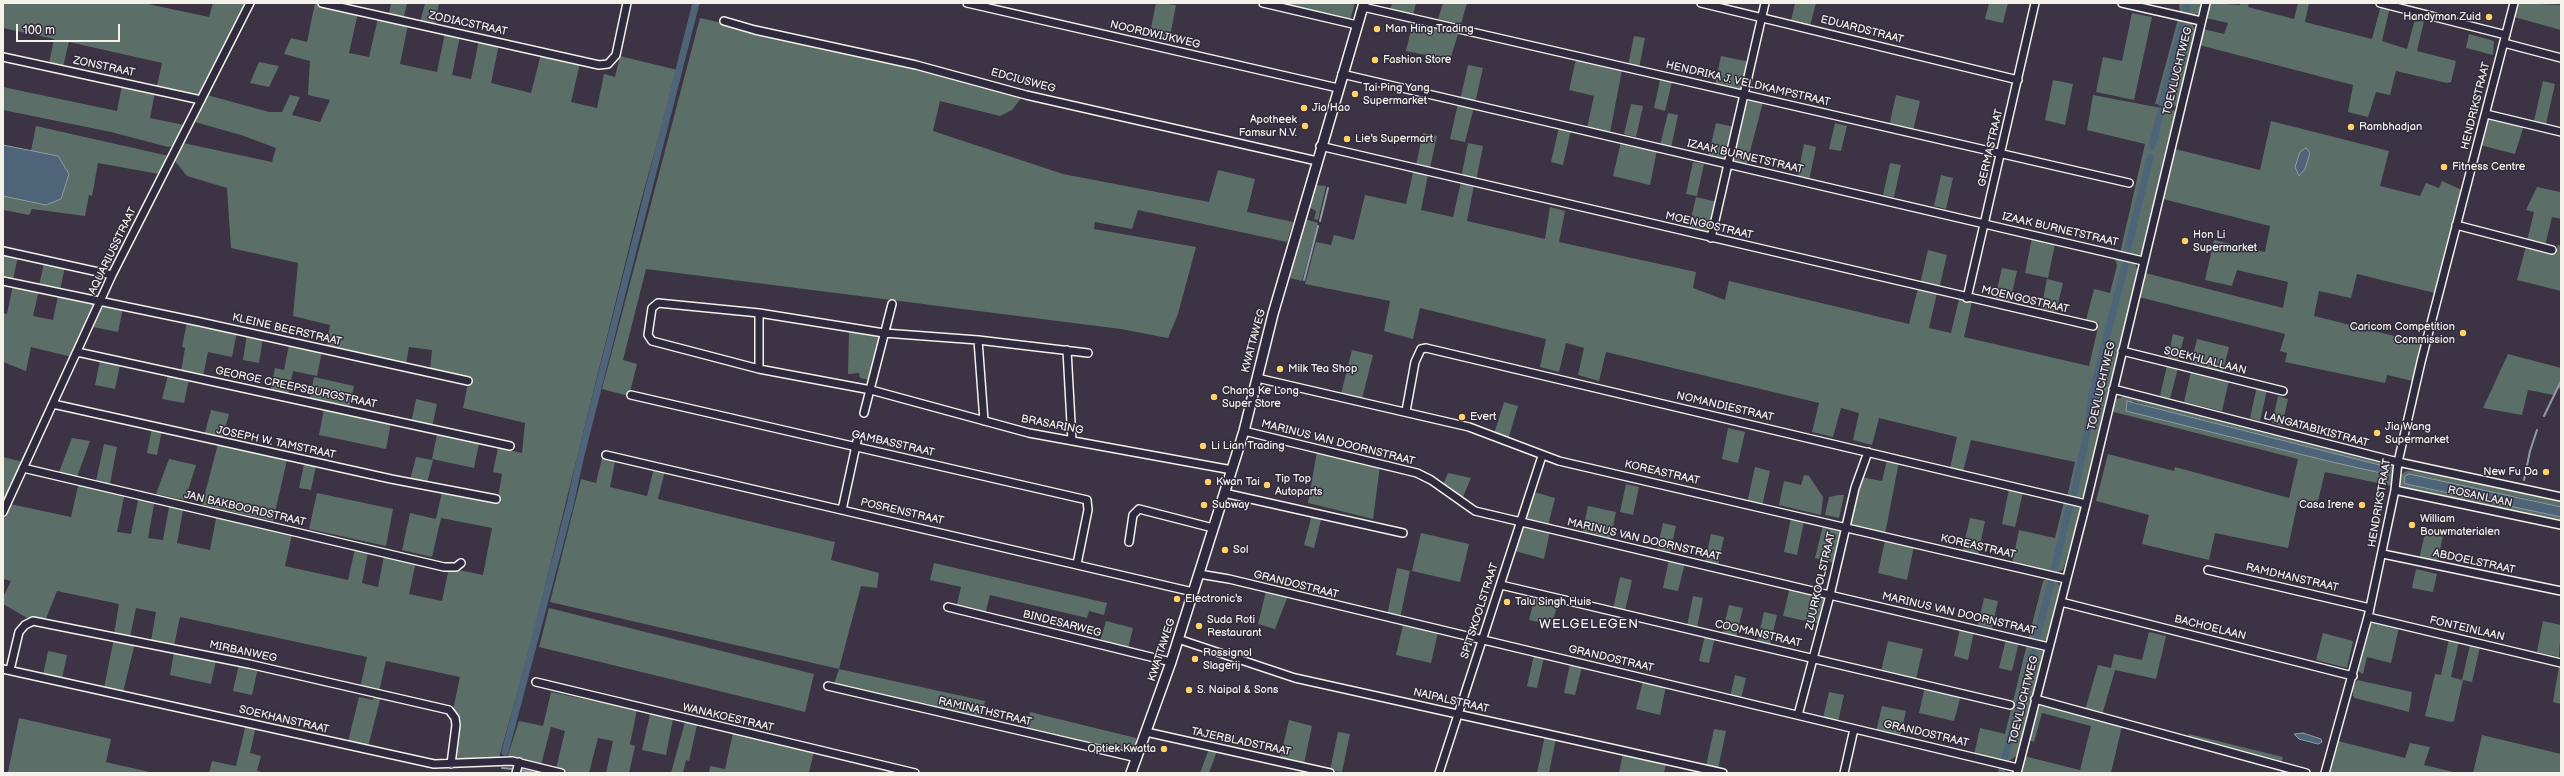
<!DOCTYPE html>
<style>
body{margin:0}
#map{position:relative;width:2564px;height:776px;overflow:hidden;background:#3c3444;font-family:"Balsamiq Sans",sans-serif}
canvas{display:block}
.frame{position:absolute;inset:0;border:4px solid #f4f1e8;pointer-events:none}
.scale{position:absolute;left:16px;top:24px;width:104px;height:18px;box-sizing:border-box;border:2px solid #f4f1e8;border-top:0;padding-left:5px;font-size:12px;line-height:14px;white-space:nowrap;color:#f4f1e8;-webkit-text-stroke:3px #2f2a3d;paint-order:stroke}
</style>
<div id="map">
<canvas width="2564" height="776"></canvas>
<div class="frame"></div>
<div class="scale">100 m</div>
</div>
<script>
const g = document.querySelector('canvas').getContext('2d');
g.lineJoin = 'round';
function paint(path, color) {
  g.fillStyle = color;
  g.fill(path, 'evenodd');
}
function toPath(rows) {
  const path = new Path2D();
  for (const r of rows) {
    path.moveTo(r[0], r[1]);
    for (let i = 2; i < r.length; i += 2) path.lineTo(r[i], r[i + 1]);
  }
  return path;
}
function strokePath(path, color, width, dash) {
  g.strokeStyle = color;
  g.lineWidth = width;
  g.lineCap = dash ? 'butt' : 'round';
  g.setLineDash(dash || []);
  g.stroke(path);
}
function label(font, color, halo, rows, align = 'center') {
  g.font = font + ' "Balsamiq Sans",sans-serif';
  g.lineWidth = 3;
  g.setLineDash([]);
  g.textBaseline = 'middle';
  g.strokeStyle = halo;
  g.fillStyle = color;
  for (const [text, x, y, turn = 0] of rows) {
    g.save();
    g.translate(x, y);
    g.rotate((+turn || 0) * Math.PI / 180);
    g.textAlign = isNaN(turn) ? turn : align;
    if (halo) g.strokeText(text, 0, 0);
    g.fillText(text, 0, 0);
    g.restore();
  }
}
paint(toPath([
 [3,3,143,3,209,17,213,3,248,3,199,95,194,97,157,86,162,63,69,42,63,67,49,63,54,39,3,28],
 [315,3,358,13,349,53,369,57,378,18,408,25,400,64,437,72,445,33,460,36,452,75,471,79,479,40,499,44,491,83,531,93,541,54,580,63,571,102,597,108,604,74,615,77,620,56,677,70,638,212,530,647,499,758,460,759,456,757,457,716,453,710,460,677,386,661,379,692,360,688,367,657,180,617,174,646,151,641,156,612,136,608,130,637,114,634,119,604,57,591,45,621,29,619,3,604,3,597,11,581,3,579,3,519,10,504,71,517,79,482,125,492,117,532,131,534,139,496,155,499,148,538,163,540,170,502,184,505,177,543,210,550,217,513,293,530,285,566,348,580,356,544,369,547,362,583,378,587,385,551,417,557,409,594,442,601,449,568,483,575,492,528,441,518,432,557,402,550,410,513,436,519,442,492,497,503,502,474,493,472,498,448,522,453,525,423,463,408,469,378,430,370,432,350,409,347,406,364,326,348,330,325,293,316,298,263,231,248,227,188,187,176,174,160,183,143,272,162,276,148,244,136,195,122,207,95,269,112,282,112,290,95,300,97,292,115,320,122,330,100,308,95,310,61,284,54,291,38,307,42],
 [391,3,407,3,404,17,389,14],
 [425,3,439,3,435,26,420,23],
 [1156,3,1176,5,1169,42,1149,38],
 [1290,3,1355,3,1350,21,1289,6],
 [1392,3,1416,3,1413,15,1390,10],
 [1443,3,1467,3,1461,24,1438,19],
 [1795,3,1816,3,1810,26,1791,21],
 [1989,3,2008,3,2003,23,1985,19],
 [2179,3,2203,3,2199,13,2191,16,2180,13],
 [2209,3,2240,5,2241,3,2249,3,2248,7,2294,19,2298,3,2309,3,2305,22,2372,39,2381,5,2390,7,2382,41,2407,49,2416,15,2425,17,2417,51,2456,61,2451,82,2447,83,2396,71,2390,95,2376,92,2368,117,2348,112,2353,85,2199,45,2203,29,2224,34,2228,23,2206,18],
 [2518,3,2561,5,2561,30,2514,17],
 [2132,13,2152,17,2134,100,2096,92,2103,57,2122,61],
 [700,18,927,70,1022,97,1012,110,1000,116,940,101,933,131,1063,174,1209,202,1218,170,1255,179,1247,212,1293,222,1287,242,1138,210,1132,229,1095,222,1094,229,1196,247,1178,314,1168,338,1121,329,646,269,623,360,637,364,629,396,602,389],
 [2178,19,2192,24,2196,32,2178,104,2174,107,2155,104],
 [1413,21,1459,31,1450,60,1406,51],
 [2469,34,2494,41,2493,55,2466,48],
 [1634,36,1645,38,1639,68,1628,66],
 [1721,56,1750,62,1743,91,1715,85],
 [1576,59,1622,70,1610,133,1587,128,1594,96,1569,90],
 [259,62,279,66,269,87,250,83],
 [1468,65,1483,68,1475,103,1460,100],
 [1660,80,1672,82,1665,111,1654,108],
 [2053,80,2073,84,2065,125,2045,120],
 [2543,81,2555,84,2546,124,2534,121],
 [122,85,155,92,150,118,184,125,175,146,168,147,111,132,3,110,3,87,117,111],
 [1896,95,1920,101,1913,131,1889,126],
 [2093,95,2177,111,2143,254,2139,256,2120,253,2145,144,2087,130],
 [1751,99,1763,102,1746,167,1731,162,1745,105],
 [1458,103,1474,107,1465,142,1450,139],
 [1631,104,1643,106,1636,137,1624,134],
 [1668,113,1678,115,1671,148,1660,145],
 [2489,117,2524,125,2515,154,2480,145],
 [2271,121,2389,151,2380,186,2420,196,2426,183,2439,188,2442,181,2462,190,2435,293,2357,274,2351,298,2319,291,2314,316,2422,343,2413,381,2387,375,2385,383,2285,362,2287,353,2280,351,2285,334,2139,297,2145,273,2283,308,2288,282,2237,270,2232,286,2205,280,2214,240,2265,252,2270,226,2163,199,2175,149,2260,170],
 [1716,123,1734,127,1724,160,1708,157],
 [1835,123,1847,126,1841,151,1829,149],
 [36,126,169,156,159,174,98,163,92,196,89,195,85,216,32,209,29,215,3,210,3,196,46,205,61,199,69,174,58,156,31,151],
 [1559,127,1571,130,1563,165,1551,162],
 [1423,133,1437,136,1430,168,1416,165],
 [1621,142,1657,150,1650,185,1613,176],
 [1468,143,1483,146,1476,181,1461,178],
 [1804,144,1816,147,1809,181,1797,179],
 [1693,162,1704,164,1697,196,1686,194],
 [1890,163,1901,165,1894,197,1883,195],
 [1413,172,1428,175,1421,210,1453,217,1461,182,1474,185,1467,221,1545,239,1550,207,1565,211,1559,242,1696,272,1693,288,1725,300,1729,281,1909,324,1918,288,1937,293,1929,328,1951,333,1959,299,1972,302,1964,337,2089,366,2099,323,2086,320,2094,289,2110,293,2117,265,2114,257,2132,260,2135,263,2138,272,2083,496,2079,499,2070,497,2068,493,2075,462,1971,440,1963,472,1950,468,1957,437,1879,418,1872,445,1853,440,1859,413,1841,408,1833,437,1812,432,1819,403,1606,352,1599,381,1578,375,1584,348,1566,343,1559,372,1540,367,1546,339,1420,308,1413,339,1384,331,1390,301,1305,284,1316,242,1331,245,1334,235,1354,240,1365,195,1406,204],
 [1941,175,1953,178,1946,209,1934,206],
 [1315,185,1326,186,1318,220,1314,219,1316,211,1308,207],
 [2537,187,2560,192,2561,190,2561,219,2552,217,2545,246,2527,241,2534,212,2526,210],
 [1696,197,1717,202,1709,234,1688,231],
 [1305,219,1318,223,1302,281,1290,278],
 [2032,238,2055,244,2048,278,2025,273],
 [2558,245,2561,246,2561,291,2517,280,2526,246,2556,254],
 [3,248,19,251,13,280,3,278],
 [1928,250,1947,255,1939,289,1920,284],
 [45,258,66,262,60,290,39,286],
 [2002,268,2017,271,2010,302,1995,298],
 [2047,279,2063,283,2056,312,2041,309],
 [13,285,39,290,33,316,53,320,58,296,94,303,94,307,72,357,31,347,26,371,3,362,3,313,7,314],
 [104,304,123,308,118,332,93,327],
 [187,322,237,332,232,357,208,352,203,376,181,372,185,348,182,347],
 [849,328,881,336,870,380,860,378,859,373,848,374],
 [247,334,263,337,259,363,243,360],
 [2173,334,2184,337,2177,364,2167,361],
 [2197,339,2229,347,2222,375,2190,367],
 [289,345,322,351,317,376,293,371,288,395,270,392,275,368,284,370],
 [1352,350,1373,355,1362,399,1341,394],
 [2508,354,2561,368,2561,389,2557,388,2554,395,2528,390,2522,415,2483,408],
 [100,360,120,365,115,389,95,385],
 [2167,365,2178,368,2170,399,2160,396],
 [2191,371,2229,380,2222,411,2184,402],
 [168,375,189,379,184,403,162,399],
 [314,377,354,386,349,409,309,401],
 [2257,386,2267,390,2260,421,2250,418],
 [2128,395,2390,463,2394,468,2392,486,2325,472,2317,505,2298,501,2288,548,2215,533,2209,560,2142,544,2149,515,2096,501,2108,454,2174,471,2175,467,2289,498,2298,459,2114,412,2111,409,2114,400],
 [2133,401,2160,409,2380,465,2332,462,2126,411],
 [2278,396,2288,399,2282,426,2272,423],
 [416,399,437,404,432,427,411,423],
 [1504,402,1518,406,1508,440,1494,434],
 [324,409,391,423,386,449,319,435],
 [211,410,229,414,222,440,204,436],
 [152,428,162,430,157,455,147,453],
 [1728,428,1745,432,1738,463,1722,459],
 [437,434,479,443,474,468,432,459],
 [72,438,90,441,77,477,59,472],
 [104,444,117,447,110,484,96,481],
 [218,444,287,460,273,521,202,505],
 [1317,451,1380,466,1373,519,1308,503],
 [3,457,23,462,3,506],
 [416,457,433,460,427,483,410,480],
 [602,458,615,462,610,487,647,496,654,468,665,471,658,499,835,542,831,560,879,573,877,588,861,586,839,669,985,701,981,718,834,684,839,669,550,602,581,479,596,483],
 [169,459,196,465,185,500,156,494],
 [1887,460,1899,462,1885,534,1853,526,1850,521,1861,477,1882,481],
 [304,464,316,466,311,490,299,488],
 [1755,467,1770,471,1762,506,1747,503],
 [2416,471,2561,500,2561,507,2519,497,2418,487,2561,517,2561,523,2403,488,2399,483,2401,475,2406,471],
 [1448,473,1471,478,1462,499,1443,485],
 [1804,475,1809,476,1823,497,1821,515,1779,505,1784,481,1801,485],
 [1626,484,1639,487,1633,515,1620,512],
 [2009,489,2023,492,2015,527,2002,524],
 [1534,492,1555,498,1548,526,1526,519],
 [317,493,393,509,386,546,309,529],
 [1839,495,1844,495,1839,518,1825,515,1829,497],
 [2064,502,2078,505,2081,510,2063,570,2055,573,2012,564,2019,530,2055,538],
 [1588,506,1616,512,1610,540,1582,534],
 [1312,514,1322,516,1314,548,1304,545],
 [1791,518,1804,521,1797,555,1784,552],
 [1970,518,1985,521,1978,556,1962,552],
 [1663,523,1676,526,1670,553,1657,550],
 [1823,525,1842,532,1835,563,1815,558],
 [1525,526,1550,531,1544,559,1515,551,1522,529],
 [2425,532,2443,535,2437,564,2419,560],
 [1421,533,1469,544,1460,582,1412,571],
 [1711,534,1724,537,1718,565,1705,562],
 [1885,540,1914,546,1907,580,1878,573],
 [1669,559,1685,563,1678,591,1663,588],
 [934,563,1107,603,1104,615,1089,611,1087,618,990,595,985,615,956,608,961,587,930,580],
 [1397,568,1410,571,1400,618,1387,615],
 [2416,569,2437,574,2433,592,2412,588],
 [1620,577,1632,580,1625,611,1613,609],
 [2048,578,2056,581,2060,586,2049,634,2046,640,2041,642,2028,640,2043,581],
 [1790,587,1826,597,1820,624,1783,616],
 [1266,591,1288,596,1275,629,1258,624],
 [1535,595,1558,601,1552,625,1529,620],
 [1693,596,1703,598,1697,628,1687,626],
 [1984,598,1998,601,1992,628,1978,625],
 [1729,605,1743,608,1736,637,1722,634],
 [549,608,814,674,805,712,539,647],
 [1764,612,1777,615,1770,645,1757,642],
 [1106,621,1133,628,1128,649,1100,642],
 [2372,621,2399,627,2391,663,2367,657,2363,674,2358,671],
 [2543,621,2561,625,2559,657,2537,652],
 [1403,625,1438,632,1431,663,1396,655],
 [1960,628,1974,631,1968,660,1954,656],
 [2149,632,2166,636,2156,679,2115,670,2102,715,2085,710,2098,665,2111,668,2114,654,2142,660],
 [2323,633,2353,641,2347,668,2316,660],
 [1705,635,1715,637,1709,663,1699,661],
 [114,638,135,643,123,692,104,688],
 [2006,639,2019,642,2012,671,1999,668],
 [2449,639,2459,641,2451,677,2462,680,2470,645,2480,647,2472,682,2463,680,2454,721,2451,722,2425,716,2435,674,2441,675],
 [1888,641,1923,649,1916,679,1881,671],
 [2027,644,2041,648,2044,654,2018,755,2007,762,1974,755,1980,728,2005,734],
 [48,651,67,655,62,679,43,675],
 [174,652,216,660,211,684,170,675],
 [1534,655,1544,657,1537,688,1527,686],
 [239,664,258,668,252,695,233,691],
 [1570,664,1582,667,1575,695,1564,693],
 [2559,666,2561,666,2561,704,2553,702],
 [1735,675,1746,678,1741,699,1730,697],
 [2357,680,2412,692,2409,712,2355,698,2353,696,2353,688],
 [1643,681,1666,686,1660,715,1636,709],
 [1925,686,1961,695,1954,721,1919,713],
 [551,692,637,710,630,744,635,746,629,773,606,773,613,741,598,738,589,773,572,773,556,769,565,731,551,727,541,765,507,758,519,721,543,726],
 [1829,692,1844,695,1838,722,1823,718],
 [374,695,381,696,368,747,348,742,359,697,373,700],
 [2040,705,2122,726,2111,773,2020,773,2024,756,2080,770,2091,726,2042,713,2034,742,2029,740],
 [1882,706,1906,711,1900,737,1876,732],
 [1030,712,1136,738,1137,746,1134,752,1131,752,1027,728],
 [650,714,673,719,666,755,642,750],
 [19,718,111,739,106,762,154,773,3,773,8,772],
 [1289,720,1312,726,1304,764,1280,758],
 [685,722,697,725,689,761,686,760,683,773,671,773],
 [246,724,256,726,250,753,261,756,257,771,267,773,209,773,212,761,236,766],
 [1714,729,1726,731,1718,769,1706,766],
 [1338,732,1350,734,1342,772,1330,770],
 [733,733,814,751,809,773,709,773,710,766,725,769],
 [2189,734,2283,757,2281,764,2187,739],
 [1545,735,1556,738,1549,773,1537,773],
 [2482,735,2561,754,2561,773,2473,773],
 [2338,741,2405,758,2410,743,2430,747,2424,765,2458,773,2329,773],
 [1209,749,1217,751,1209,773,1200,773],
 [1623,753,1666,763,1664,773,1619,773]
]), '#5b6e67');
const water = toPath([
 [3,145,58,156,69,174,61,199,46,205,3,196,3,145],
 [2306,148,2310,153,2305,169,2299,176,2295,167,2300,152,2306,148],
 [2127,401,2380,465,2385,470,2381,473,2332,462,2126,411,2127,401],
 [2409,474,2561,507,2561,517,2406,484,2404,483,2405,476,2409,474],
 [2303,733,2321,739,2322,742,2318,744,2299,739,2294,734,2303,733]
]);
paint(water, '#4e6479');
strokePath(water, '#909ca5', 1);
strokePath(toPath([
 [1320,221,1328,188],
 [1304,280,1318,226],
 [2544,416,2561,381],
 [2524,480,2530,451,2537,430],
 [502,768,514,769],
 [521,773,521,770,535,773]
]), '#909ca5', 2);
strokePath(toPath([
 [2186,9,2187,3],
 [2162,103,2182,26],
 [2152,146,2161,111],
 [2128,248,2150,157],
 [2074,493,2087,433,2092,394,2125,265],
 [2054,570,2069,508],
 [2037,636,2051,583],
 [505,752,570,505,581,455,696,3],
 [2005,757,2033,653],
 [2001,773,2002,770]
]), '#4e6479', 7);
const minor = toPath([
 [322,3,599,65,608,64,616,55,627,3],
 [967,3,1338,88],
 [1263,3,1357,25],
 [1701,3,2018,80],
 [2122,3,2201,21],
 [2380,3,2506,35],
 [1363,7,2129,183],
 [724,21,755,30,916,65,1026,95,1317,161],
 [2504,43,2561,58],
 [3,57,201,100],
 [1342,74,2143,261],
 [2486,114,2561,132],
 [1320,146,2093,326],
 [2456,225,2552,250],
 [1711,238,1765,3],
 [3,251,112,275],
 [3,281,200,322,468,381],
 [1967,298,2035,3],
 [978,340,984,421],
 [1067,350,1072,441],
 [2122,351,2283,391],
 [77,352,510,446],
 [1088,353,978,340,884,333,759,313,658,303,652,308,648,335,652,341,759,369,871,390,1029,433,1232,470],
 [759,369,759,313],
 [1257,378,1469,427,1559,461,2066,579],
 [2113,389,2398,462,2561,497],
 [631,395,1087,500,1088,510,1077,564],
 [53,404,391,479,496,499],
 [1406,411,1415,362,1421,349,1426,348,2086,504],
 [864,413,892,304],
 [1244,431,1417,473,1431,480,1475,511,2049,647],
 [606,455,1193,592],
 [23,468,444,567,456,567,461,563],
 [2395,490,2561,525],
 [1224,493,1403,533],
 [842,510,857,441],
 [3,512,112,275,250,3],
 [1129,542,1133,515,1139,509,1213,528],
 [2383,554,2561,591],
 [2208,570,2370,608],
 [1199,574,1229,579,2018,768],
 [1501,585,2010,705],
 [2061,602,2353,676],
 [948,607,1171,662],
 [2368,617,2561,663],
 [1178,639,1295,678,1723,773],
 [3,669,434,764,512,761,561,773],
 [10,670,19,632,25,625,33,621,249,664,449,710,455,718,456,725,451,764],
 [536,682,915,773],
 [828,686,1137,758],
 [2035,699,2306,773],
 [1798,715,1830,595,1855,488,1868,452],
 [1146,732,1330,773],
 [516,773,519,762],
 [1439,773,1542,456],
 [1844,773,1854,729],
 [2017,773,2086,504,2206,3],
 [2325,773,2368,617,2395,490,2398,462,2421,362,2514,3]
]);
const major = toPath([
 [1131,773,1171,662,1244,431,1273,314,1364,3]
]);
strokePath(minor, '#f4f1e8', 10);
strokePath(major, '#f4f1e8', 12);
strokePath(minor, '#2f2a3d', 7);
strokePath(major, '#2f2a3d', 9);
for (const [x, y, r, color] of [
 [2489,17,4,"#ffd166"],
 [1377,29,4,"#ffd166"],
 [1375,60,4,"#ffd166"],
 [1355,94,4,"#ffd166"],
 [1304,108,4,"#ffd166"],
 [1305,126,4,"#ffd166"],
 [2351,127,4,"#ffd166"],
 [1347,139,4,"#ffd166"],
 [2444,167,4,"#ffd166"],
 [2185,241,4,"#ffd166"],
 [2463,333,4,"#ffd166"],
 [1280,369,4,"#ffd166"],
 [1214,397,4,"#ffd166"],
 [1462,417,4,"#ffd166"],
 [2377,433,4,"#ffd166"],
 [1203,446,4,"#ffd166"],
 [2546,472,4,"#ffd166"],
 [1208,482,4,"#ffd166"],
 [1267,485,4,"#ffd166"],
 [1204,505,4,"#ffd166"],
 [2362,505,4,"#ffd166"],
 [2412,525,4,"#ffd166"],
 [1225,550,4,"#ffd166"],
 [1177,599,4,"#ffd166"],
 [1507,602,4,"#ffd166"],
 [1199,626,4,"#ffd166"],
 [1195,659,4,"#ffd166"],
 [1189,690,4,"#ffd166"],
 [1164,749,4,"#ffd166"]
]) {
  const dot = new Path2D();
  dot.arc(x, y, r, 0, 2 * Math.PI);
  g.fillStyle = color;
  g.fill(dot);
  strokePath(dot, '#2f2a3d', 1.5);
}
label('11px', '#f4f1e8', '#2f2a3d', [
 ["Handyman Zuid",2481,17,"right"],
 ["Man Hing Trading",1385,29],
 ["Fashion Store",1383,60],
 ["Tai Ping Yang",1363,88],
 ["Supermarket",1363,101],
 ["Jia Hao",1312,108],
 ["Apotheek",1297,120,"right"],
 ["Famsur N.V.",1297,133,"right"],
 ["Rambhadjan",2359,127],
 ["Lie's Supermart",1355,139],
 ["Fitness Centre",2452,167],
 ["Hon Li",2193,235],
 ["Supermarket",2193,248],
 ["Caricom Competition",2455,327,"right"],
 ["Commission",2455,340,"right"],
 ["Milk Tea Shop",1288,369],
 ["Chang Ke Long",1222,391],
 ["Super Store",1222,404],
 ["Evert",1470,417],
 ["Jia Wang",2385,427],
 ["Supermarket",2385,440],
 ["Li Lian Trading",1211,446],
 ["New Fu Da",2538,472,"right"],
 ["Tip Top",1275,479],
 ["Autoparts",1275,492],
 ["Kwan Tai",1216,482],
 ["Subway",1212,505],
 ["Casa Irene",2354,505,"right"],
 ["William",2420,519],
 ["Bouwmaterialen",2420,532],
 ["Sol",1233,550],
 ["Electronic's",1185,599],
 ["Talu Singh Huis",1515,602],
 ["Suda Roti",1207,620],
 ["Restaurant",1207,633],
 ["Rossignol",1203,653],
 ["Slagerij",1203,666],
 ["S. Naipal & Sons",1197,690],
 ["Optiek Kwatta",1156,749,"right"]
], 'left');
label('11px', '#f4f1e8', '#2f2a3d', [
 ["ZODIACSTRAAT",468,24,12],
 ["EDUARDSTRAAT",1862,30,14],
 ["NOORDWIJKWEG",1155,35,13],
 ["ZONSTRAAT",104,67,12],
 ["TOEVLUCHTWEG",2178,71,-76],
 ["EDCIUSWEG",1023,81,15],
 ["HENDRIKA J. VELDKAMPSTRAAT",1748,84,13],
 ["HENDRIKSTRAAT",2476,106,-76],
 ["GERMASTRAAT",1991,148,-77],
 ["IZAAK BURNETSTRAAT",1745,157,13],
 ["MOENGOSTRAAT",1709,226,13],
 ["IZAAK BURNETSTRAAT",2060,230,13],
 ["AQUARIUSSTRAAT",113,251,-64],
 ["MOENGOSTRAAT",2025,300,13],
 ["KLEINE BEERSTRAAT",287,330,13],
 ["KWATTAWEG",1254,341,-75],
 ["SOEKHLALLAAN",2205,361,14],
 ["TOEVLUCHTWEG",2102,386,-77],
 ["GEORGE CREEPSBURGSTRAAT",296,388,12],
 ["NOMANDIESTRAAT",1725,407,13],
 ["BRASARING",1052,425,11],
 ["LANGATABIKISTRAAT",2316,430,15],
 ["JOSEPH W. TAMSTRAAT",276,443,12],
 ["MARINUS VAN DOORNSTRAAT",1338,443,14],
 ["GAMBASSTRAAT",893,444,13],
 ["KOREASTRAAT",1662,473,13],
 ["ROSANLAAN",2480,497,12],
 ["HENDRIKSTRAAT",2380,503,-80],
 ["JAN BAKBOORDSTRAAT",245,509,13],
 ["POSRENSTRAAT",902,512,13],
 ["MARINUS VAN DOORNSTRAAT",1644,540,13],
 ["KOREASTRAAT",1978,547,13],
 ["ABDOELSTRAAT",2474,562,12],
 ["RAMDHANSTRAAT",2292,578,13],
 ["ZUURKOOLSTRAAT",1821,581,-77],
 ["GRANDOSTRAAT",1296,585,14],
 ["SPITSKOOLSTRAAT",1480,611,-72],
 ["MARINUS VAN DOORNSTRAAT",1959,614,13],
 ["BINDESARWEG",1062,624,14],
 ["BACHOELAAN",2210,628,14],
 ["FONTEINLAAN",2467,629,13],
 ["COOMANSTRAAT",1758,634,13],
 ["KWATTAWEG",1162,650,-72],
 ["MIRBANWEG",243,652,12],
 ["GRANDOSTRAAT",1611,659,13],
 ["TOEVLUCHTWEG",2024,700,-76],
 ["NAIPALSTRAAT",1451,701,13],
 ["RAMINATHSTRAAT",985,712,13],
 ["WANAKOESTRAAT",728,718,13],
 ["SOEKHANSTRAAT",284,720,13],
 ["GRANDOSTRAAT",1926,734,13],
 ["TAJERBLADSTRAAT",1241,742,12]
]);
g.letterSpacing = '1px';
label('13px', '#f4f1e8', '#2f2a3d', [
 ["WELGELEGEN",1589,625]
]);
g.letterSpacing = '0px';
</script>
